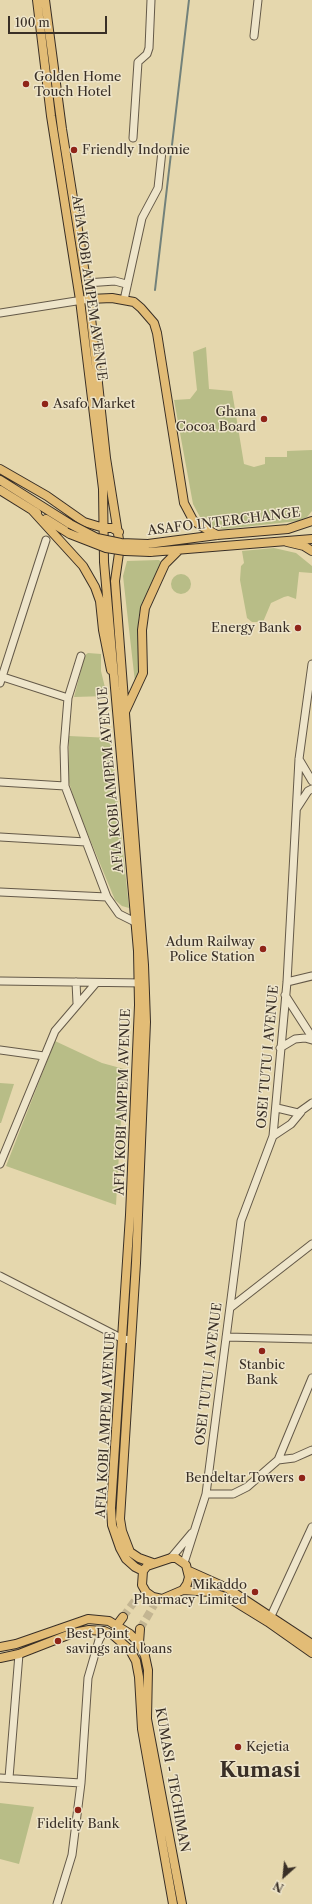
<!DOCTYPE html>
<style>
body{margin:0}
#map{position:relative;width:312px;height:1904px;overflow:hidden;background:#e5d7ad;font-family:"Libre Caslon Text",serif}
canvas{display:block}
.north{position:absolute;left:264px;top:1856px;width:40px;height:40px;-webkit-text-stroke:3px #eee5ca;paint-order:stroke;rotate:207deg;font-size:11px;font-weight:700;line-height:16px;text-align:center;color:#392f26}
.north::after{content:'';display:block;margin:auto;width:14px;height:18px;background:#392f26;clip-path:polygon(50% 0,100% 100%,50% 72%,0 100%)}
.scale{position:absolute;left:8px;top:16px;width:99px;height:18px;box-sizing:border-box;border:2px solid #392f26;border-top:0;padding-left:5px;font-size:12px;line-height:14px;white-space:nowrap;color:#392f26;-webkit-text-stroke:3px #eee5ca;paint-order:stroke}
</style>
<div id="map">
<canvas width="312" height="1904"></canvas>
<div class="north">N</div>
<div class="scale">100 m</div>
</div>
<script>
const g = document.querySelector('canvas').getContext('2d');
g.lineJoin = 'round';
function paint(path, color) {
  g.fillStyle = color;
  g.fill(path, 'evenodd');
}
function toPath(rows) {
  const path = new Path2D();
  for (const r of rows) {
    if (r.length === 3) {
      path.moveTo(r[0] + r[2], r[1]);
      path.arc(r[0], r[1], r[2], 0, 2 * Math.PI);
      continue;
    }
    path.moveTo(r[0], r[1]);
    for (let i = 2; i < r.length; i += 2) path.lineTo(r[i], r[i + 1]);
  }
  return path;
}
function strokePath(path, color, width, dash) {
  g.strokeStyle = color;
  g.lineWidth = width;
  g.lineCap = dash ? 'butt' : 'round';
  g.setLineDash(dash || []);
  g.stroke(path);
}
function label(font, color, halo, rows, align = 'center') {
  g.font = font + ' "Libre Caslon Text",serif';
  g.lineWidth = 3;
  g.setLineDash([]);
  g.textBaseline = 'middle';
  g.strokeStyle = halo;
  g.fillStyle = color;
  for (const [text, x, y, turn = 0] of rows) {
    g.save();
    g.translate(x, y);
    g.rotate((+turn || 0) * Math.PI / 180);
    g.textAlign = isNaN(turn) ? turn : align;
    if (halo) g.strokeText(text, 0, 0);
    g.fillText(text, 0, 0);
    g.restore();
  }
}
paint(toPath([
 [206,347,209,389,232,391,244,464,254,467,265,464,265,457,287,457,287,451,312,450,312,511,307,517,298,521,224,529,213,527,200,517,193,504,174,400,190,399,197,390,193,352],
 [274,548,296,553,312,566,312,573,299,572,296,599,288,596,284,597,271,603,263,622,252,622,247,618,240,580,241,566,244,563,242,551],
 [159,560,161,562,139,614,138,627,141,661,140,673,135,682,123,576,127,561],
 [181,584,10],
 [88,653,101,654,101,671,107,696,74,697,85,655],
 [69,736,111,738,129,908,122,906,115,900,75,803,69,782],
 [55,1041,102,1063,124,1069,116,1205,6,1166],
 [0,1083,14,1084,1,1123,0,1123],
 [0,1803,34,1807,19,1864,0,1859]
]), '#b8bd87');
strokePath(toPath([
 [155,290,189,0]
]), '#72817a', 2);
strokePath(toPath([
 [123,1617,139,1595],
 [140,1629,154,1605]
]), '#c3b592', 8, [8, 4]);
const minor = toPath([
 [254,36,258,0],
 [133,138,138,62,147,54,149,48,151,0],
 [86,283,115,281,126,284],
 [124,300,142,218,158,188,162,151],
 [0,313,89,299],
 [0,676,68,698,81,656],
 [0,683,46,540],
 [68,698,64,747,65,786,107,897,119,914,135,922,139,921],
 [299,759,312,781],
 [0,782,65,786],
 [297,808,308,791,312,789],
 [0,837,86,842],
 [0,892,107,897],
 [0,981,144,983],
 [76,982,77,1003],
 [287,982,312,976],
 [285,995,312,1037],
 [280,1048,295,1039,305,1038,312,1040],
 [0,1050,44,1056],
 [277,1108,298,1113,312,1103],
 [273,1136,291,1124,301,1112],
 [0,1164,55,1031,96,983],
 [0,1276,123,1339,131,1340],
 [230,1308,312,1244],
 [226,1337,312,1339],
 [278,1460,294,1458,312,1450],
 [206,1494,233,1494,247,1487,278,1460,312,1378],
 [171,1558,192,1533],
 [184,1563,206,1494,241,1221,273,1136,287,982,299,759,312,664],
 [271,1616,312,1527],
 [0,1778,81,1783],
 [9,1778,19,1654],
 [57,1904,72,1855,81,1783,88,1678,99,1640,104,1631]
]);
const major = toPath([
 [37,0,51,116,80,300,103,489,104,562,138,951,139,1005,130,1215,111,1508,112,1525,120,1548,126,1559,135,1567,143,1571],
 [45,0,62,129,89,299,106,458,120,546,115,581,144,965,146,1022,136,1263,120,1519,122,1531,130,1552,139,1558,153,1563],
 [89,299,112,298,134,302,141,308,154,323,157,333,184,503,193,520,201,526,217,535],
 [0,469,47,496,84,522,104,528,112,528,119,532],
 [0,480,70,524],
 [0,490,37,513],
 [32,510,83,566,95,587,100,601,103,630,111,670],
 [46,519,70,534],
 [287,542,304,546,312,551],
 [148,544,217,535,288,529,312,521],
 [150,552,312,539],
 [124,714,143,673,142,630,145,608,165,564,178,551],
 [171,1558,176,1558,186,1565,189,1577,187,1584,183,1590,162,1599,153,1597,146,1592,142,1585,143,1571,147,1566,171,1558],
 [189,1571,227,1588,312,1644],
 [183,1590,210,1592,229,1598,268,1622,312,1653],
 [117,1625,123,1617],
 [139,1643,140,1629],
 [0,1647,16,1644,88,1619,109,1621,130,1634,139,1643,145,1656,148,1670,147,1719,182,1904],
 [0,1658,19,1654,73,1633,89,1630,104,1631,113,1635,130,1650,136,1661,139,1677,142,1729,173,1904]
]);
strokePath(minor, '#645948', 9);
strokePath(major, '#392f26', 10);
strokePath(minor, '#eee5ca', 7);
strokePath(major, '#e2bc76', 8);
const majorBridge = toPath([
 [70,524,97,538,121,543,148,544],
 [70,534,106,548,125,551,150,552]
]);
strokePath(majorBridge, '#392f26', 10, []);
strokePath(majorBridge, '#e2bc76', 8);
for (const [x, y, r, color] of [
 [26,84,4,"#8f2418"],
 [74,150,4,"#8f2418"],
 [45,404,4,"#8f2418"],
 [264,419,4,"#8f2418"],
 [298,628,4,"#8f2418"],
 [263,949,4,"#8f2418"],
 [262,1351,4,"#8f2418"],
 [302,1478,4,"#8f2418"],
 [255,1592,4,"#8f2418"],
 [58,1641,4,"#8f2418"],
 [238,1747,4,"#8f2418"],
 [78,1810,4,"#8f2418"]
]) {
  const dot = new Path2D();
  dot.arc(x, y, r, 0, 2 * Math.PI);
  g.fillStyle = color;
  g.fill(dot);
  strokePath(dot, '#eee5ca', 1.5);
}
label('13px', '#392f26', '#eee5ca', [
 ["Golden Home",34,77],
 ["Touch Hotel",34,92],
 ["Friendly Indomie",82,150],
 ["Asafo Market",53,404],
 ["Ghana",256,412,"right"],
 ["Cocoa Board",256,427,"right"],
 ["Energy Bank",290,628,"right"],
 ["Adum Railway",255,942,"right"],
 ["Police Station",255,957,"right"],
 ["Stanbic",262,1365,"center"],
 ["Bank",262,1380,"center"],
 ["Bendeltar Towers",294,1478,"right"],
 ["Mikaddo",247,1585,"right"],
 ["Pharmacy Limited",247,1600,"right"],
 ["Best Point",66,1634],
 ["savings and loans",66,1649],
 ["Kejetia",246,1747],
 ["Fidelity Bank",78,1824,"center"]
], 'left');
label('13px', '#392f26', '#eee5ca', [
 ["AFIA KOBI AMPEM AVENUE",89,288,82],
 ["ASAFO INTERCHANGE",224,522,-7],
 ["AFIA KOBI AMPEM AVENUE",111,780,-95],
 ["OSEI TUTU I AVENUE",268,1057,-85],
 ["AFIA KOBI AMPEM AVENUE",123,1102,-88],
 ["OSEI TUTU I AVENUE",209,1374,-83],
 ["AFIA KOBI AMPEM AVENUE",106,1425,-87],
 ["KUMASI - TECHIMAN",172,1780,80]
]);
label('bold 21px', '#392f26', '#eee5ca', [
 ["Kumasi",260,1771]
]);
</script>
